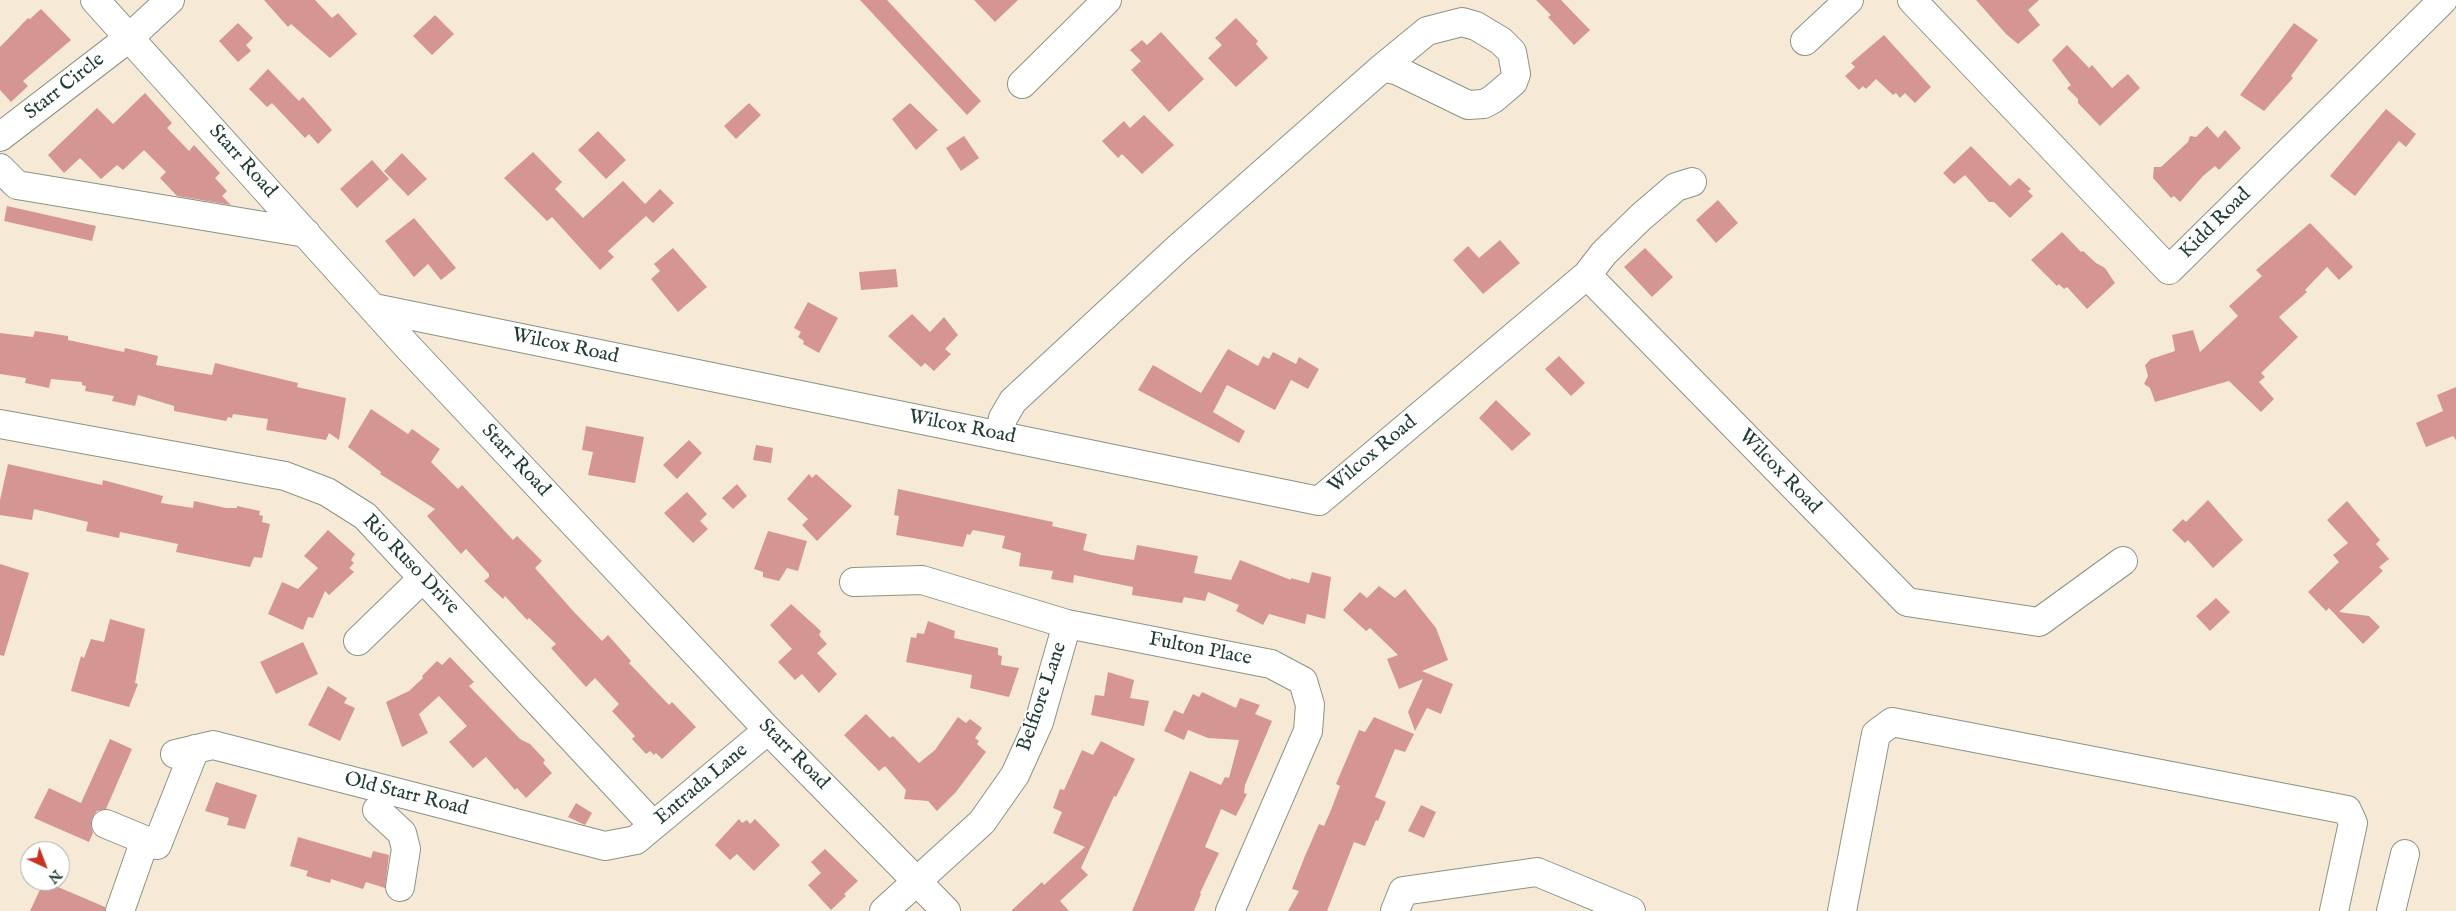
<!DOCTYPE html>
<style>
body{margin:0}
#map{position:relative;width:2456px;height:911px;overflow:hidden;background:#f6ead6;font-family:"IM FELL English",serif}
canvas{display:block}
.north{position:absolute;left:20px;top:841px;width:50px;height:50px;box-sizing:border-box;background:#fff;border:1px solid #a5b1ae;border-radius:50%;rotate:137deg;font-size:14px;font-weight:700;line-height:20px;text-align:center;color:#1f3d34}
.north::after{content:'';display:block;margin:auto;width:18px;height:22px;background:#c8321e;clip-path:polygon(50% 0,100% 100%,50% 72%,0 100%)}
</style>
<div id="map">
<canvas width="2456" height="911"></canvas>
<div class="north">N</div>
</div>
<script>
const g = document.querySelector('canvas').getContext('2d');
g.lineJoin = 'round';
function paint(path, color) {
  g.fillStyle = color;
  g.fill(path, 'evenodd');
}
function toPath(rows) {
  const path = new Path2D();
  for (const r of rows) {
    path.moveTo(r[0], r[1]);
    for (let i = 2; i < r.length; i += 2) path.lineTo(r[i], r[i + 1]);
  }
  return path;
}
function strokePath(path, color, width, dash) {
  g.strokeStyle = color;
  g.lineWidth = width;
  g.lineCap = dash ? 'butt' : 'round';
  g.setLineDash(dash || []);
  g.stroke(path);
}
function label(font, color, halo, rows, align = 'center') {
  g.font = font + ' "IM FELL English",serif';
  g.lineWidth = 4;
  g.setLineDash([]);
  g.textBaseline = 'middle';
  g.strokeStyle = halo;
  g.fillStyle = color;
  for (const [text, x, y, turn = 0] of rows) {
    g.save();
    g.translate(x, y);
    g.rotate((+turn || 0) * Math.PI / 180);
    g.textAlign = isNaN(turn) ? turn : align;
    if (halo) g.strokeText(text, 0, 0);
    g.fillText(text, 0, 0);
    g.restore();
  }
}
paint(toPath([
 [264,0,315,0,332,18,338,13,357,34,330,58,291,24,288,27],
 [860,0,887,0,981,101,967,115],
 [974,0,1018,0,995,22],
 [1536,0,1561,0,1590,30,1574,45,1548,17,1551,15],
 [1976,0,2039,0,2028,10,2040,25,2018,44,2006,34],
 [41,9,71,40,23,81,28,86,11,102,0,90,0,47,28,18,30,19],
 [435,15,454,34,432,55,413,36],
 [1236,18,1258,41,1256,44,1268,58,1236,87,1208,58,1222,45,1215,38],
 [238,23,253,38,246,45,251,51,238,62,219,41],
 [2294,23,2318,40,2291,76,2293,78,2264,111,2240,95],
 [1161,32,1204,79,1169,112,1131,70,1141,61,1130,50,1142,40,1147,45],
 [1884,35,1931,87,1915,103,1905,93,1900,98,1896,93,1893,95,1876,79,1866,89,1863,86,1859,90,1845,76,1855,67,1851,63],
 [2067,45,2089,68,2092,65,2112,88,2128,74,2140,88,2100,126,2078,103,2078,99,2067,88,2071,85,2052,60],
 [268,69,299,101,303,97,332,130,318,144,309,134,305,138,272,103,267,107,249,89],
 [145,93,172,123,167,128,189,151,194,145,220,173,215,178,227,191,222,196,231,205,177,196,160,178,166,172,144,150,123,170,117,165,101,179,80,158,64,173,48,155,97,108,113,124],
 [749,103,761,115,736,139,724,126],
 [910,103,938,130,916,150,892,119],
 [2386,109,2416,134,2406,147,2399,141,2355,196,2330,176],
 [1144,115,1174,145,1142,174,1122,154,1118,158,1102,141,1124,121,1130,128],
 [2207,126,2218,138,2225,130,2241,148,2219,170,2215,166,2203,176,2180,202,2174,196,2171,198,2153,178,2154,167,2161,167,2188,142,2190,136,2196,137],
 [598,131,626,160,606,179,578,150],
 [964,136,979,158,961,171,946,148],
 [1971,146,2010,186,2019,178,2031,189,2028,191,2033,196,2010,218,1994,202,1989,202,1965,175,1954,184,1943,173],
 [533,152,562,182,555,189,583,218,623,181,645,204,660,189,674,203,653,223,646,216,608,251,614,257,600,270,552,217,547,221,504,178],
 [402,153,427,179,408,196,384,171],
 [372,160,389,179,357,208,340,189],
 [1718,200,1738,223,1716,243,1696,220],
 [7,206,96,226,92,241,4,221],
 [414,218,456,268,441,280,428,264,414,277,385,241],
 [2310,223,2353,267,2339,280,2327,267,2305,290,2307,292,2279,317,2298,337,2261,373,2265,377,2259,382,2274,399,2261,412,2229,381,2155,402,2150,388,2144,384,2148,376,2145,365,2151,359,2175,351,2172,335,2193,330,2200,352,2238,316,2229,306,2262,276,2256,270],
 [2062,232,2081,252,2083,251,2096,263,2105,268,2115,283,2087,309,2067,287,2064,289,2059,284,2057,286,2031,260],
 [1500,240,1520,263,1483,294,1453,260,1468,246,1479,258],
 [673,248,707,287,678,312,651,279,660,271,654,264],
 [1645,248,1673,277,1652,297,1624,267],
 [896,269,898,287,861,290,859,272],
 [808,302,838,318,819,353,803,344,804,341,798,337,801,332,794,328],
 [912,314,930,332,944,317,958,335,945,349,951,354,934,371,925,363,921,367,888,336],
 [35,331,68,336,68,340,124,352,125,348,158,356,156,365,212,375,215,363,298,383,297,387,346,398,339,440,329,433,326,440,266,430,268,419,233,414,232,418,228,417,226,421,174,411,174,406,138,395,135,406,112,401,114,396,85,391,86,386,82,385,82,382,51,379,49,388,25,383,26,378,0,374,0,333,33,337],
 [1228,349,1258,366,1263,356,1269,359,1273,352,1296,364,1299,357,1319,369,1308,389,1291,380,1275,410,1227,385,1213,412,1245,431,1239,443,1138,390,1153,365,1201,393],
 [1559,356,1585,383,1571,396,1545,369],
 [2456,387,2456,440,2453,436,2426,447,2416,423,2443,411,2437,395],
 [1496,400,1531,434,1512,451,1479,418],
 [371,409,408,434,412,429,440,449,431,462,458,489,462,485,513,540,517,536,542,561,535,568,574,612,602,641,608,635,631,661,629,663,669,705,672,702,696,727,662,759,656,753,654,755,650,751,646,754,632,739,635,736,612,711,619,704,595,678,586,687,551,648,556,644,529,618,527,620,505,596,503,599,484,581,489,577,489,574,466,549,461,554,427,516,435,509,380,474,381,472,348,447],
 [586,426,644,437,635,483,588,475,593,452,582,450],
 [689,440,702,453,677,479,663,465],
 [756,445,773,448,771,463,753,460],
 [8,464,102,485,103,480,163,496,161,503,193,508,194,501,226,508,237,508,237,506,260,511,259,515,263,516,262,522,270,524,262,558,254,557,250,567,176,552,178,544,120,532,119,538,86,531,88,522,34,509,32,520,0,515,0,500],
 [809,474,812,478,816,474,852,506,817,541,802,525,808,519,787,499],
 [737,484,747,496,733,509,722,498],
 [898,489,1053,522,1052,526,1087,534,1083,550,1101,555,1134,560,1137,545,1198,556,1194,573,1231,580,1240,560,1291,580,1291,578,1309,583,1312,572,1331,577,1325,619,1307,614,1305,624,1269,614,1263,625,1236,611,1239,605,1208,592,1205,601,1184,597,1182,603,1132,595,1133,587,1074,575,1073,583,1051,579,1053,571,1019,566,1021,553,1002,548,1005,536,973,530,970,535,967,534,963,547,896,535,899,516,894,515],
 [687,492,707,514,700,521,708,529,693,543,664,513],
 [2208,500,2243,540,2213,568,2188,540,2185,543,2172,530,2183,519,2186,522],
 [2347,501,2380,540,2376,544,2389,559,2379,567,2383,571,2339,612,2369,616,2380,627,2363,644,2329,608,2326,611,2308,592,2339,562,2333,555,2348,543,2327,520],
 [328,530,355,554,351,560,354,563,349,568,354,572,329,595,325,591,313,618,308,617,303,630,268,614,282,582,298,589,318,568,304,556],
 [768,531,807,541,798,571,787,568,779,581,763,577,763,572,754,569],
 [0,564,29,573,4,656,0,655],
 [1379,586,1395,598,1405,589,1436,628,1448,660,1422,671,1453,684,1441,714,1427,708,1415,731,1408,712,1423,679,1399,689,1387,659,1398,655,1370,628,1366,631,1343,610,1360,592,1367,598],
 [2216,598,2230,612,2210,631,2196,616],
 [791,604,821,631,819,635,827,644,817,653,837,674,819,693,802,674,795,680,778,662,792,649,770,625],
 [110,619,145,629,135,683,138,684,129,707,71,691,81,656,84,658,91,639,104,642],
 [928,621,955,631,954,638,998,648,998,655,1002,656,1001,665,1019,668,1009,697,970,688,972,675,906,662,911,637,916,638,917,633,924,634],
 [303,642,318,674,276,694,260,662],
 [450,657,474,682,469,686,520,739,530,744,545,760,543,763,552,773,526,798,517,788,515,790,486,757,473,768,449,742,467,726,439,696,419,714,428,733,402,747,386,702,409,691,423,678,422,676,437,661,442,665],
 [1108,672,1134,680,1130,698,1149,701,1144,726,1091,715,1095,695,1104,696],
 [328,686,347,698,344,703,355,708,340,741,308,725],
 [1202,692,1236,708,1240,698,1260,705,1255,714,1272,721,1245,785,1244,793,1247,794,1236,816,1221,809,1205,847,1219,853,1200,893,1201,894,1194,911,1132,911,1190,771,1221,785,1225,777,1229,778,1239,740,1208,738,1188,730,1184,740,1164,731,1174,710,1183,714,1193,694,1199,697],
 [866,714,890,738,893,736,919,763,935,750,958,717,966,723,970,719,982,728,975,738,979,741,977,744,986,752,956,792,937,811,928,801,904,799,906,790,885,766,879,771,844,735],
 [1374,717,1414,734,1405,752,1395,749,1375,797,1386,802,1378,821,1376,820,1365,846,1354,842,1327,911,1288,911,1299,891,1292,889,1305,856,1319,824,1324,826,1331,810,1340,786,1336,784,1359,730,1365,732],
 [110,739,132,749,106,809,97,811,92,818,91,826,93,833,89,842,34,818,49,788,81,803],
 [1101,741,1135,759,1116,797,1114,796,1081,868,1088,875,1060,901,1069,911,1011,911,1042,882,1044,885,1085,847,1053,833,1062,812,1053,808,1060,789,1064,790,1082,750,1093,755],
 [216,782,257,795,245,829,227,825,229,818,205,811],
 [576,803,592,813,585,825,568,817],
 [1421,805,1436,812,1424,838,1408,831],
 [739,819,742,823,747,820,750,824,755,819,780,845,754,871,737,854,730,860,715,845],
 [298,837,371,858,373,851,389,855,385,888,366,882,363,889,331,879,330,883,306,876,308,871,290,866],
 [825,849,858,881,844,894,846,896,831,910,808,885,821,873,811,862],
 [44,881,105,907,105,911,30,911]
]), '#d59693');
const minor = toPath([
 [95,0,407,346,768,730,946,911],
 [1912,0,2169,270,2443,0],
 [1805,41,1849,0],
 [1022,84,1107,0],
 [0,137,130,37,170,0],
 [0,168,17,185,306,233],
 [1587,275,1604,253,1641,217,1676,187,1692,182],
 [374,308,1319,501,1587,275,1907,602,2039,622,2123,561],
 [0,424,285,476,327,492,365,516,653,825],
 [999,436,1003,418,1013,401,1177,249,1382,68,1427,31,1462,22,1476,26,1501,41,1512,52,1516,74,1513,82,1493,99,1484,104,1468,105,1396,70,1382,68],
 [854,582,922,580,1067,624,1271,664,1303,681,1310,705,1308,731,1230,911],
 [358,641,423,578],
 [175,754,213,745,605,846,636,840,768,730],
 [377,810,402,833,406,849,400,887],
 [106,824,157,845,195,749],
 [120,911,145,840],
 [884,911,982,822,1015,775,1039,722,1067,624],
 [1395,911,1403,891,1537,872,1631,911],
 [1842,911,1876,734,1892,722,2347,810,2353,823,2334,911],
 [2391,911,2405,854]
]);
strokePath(minor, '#8a9485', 30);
strokePath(minor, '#fff', 28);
label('20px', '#1f3d34', '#fff', [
 ["Starr Circle",65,87,-38],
 ["Starr Road",242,162,48],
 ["Kidd Road",2216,224,-45],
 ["Wilcox Road",565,347,12],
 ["Wilcox Road",962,428,11],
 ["Wilcox Road",1373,455,-40],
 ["Starr Road",515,461,47],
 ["Wilcox Road",1779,472,46],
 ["Rio Ruso Drive",410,565,46],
 ["Fulton Place",1200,650,11],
 ["Belfiore Lane",1043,697,-71],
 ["Starr Road",793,755,45],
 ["Entrada Lane",702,785,-40],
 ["Old Starr Road",406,795,14]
]);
</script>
